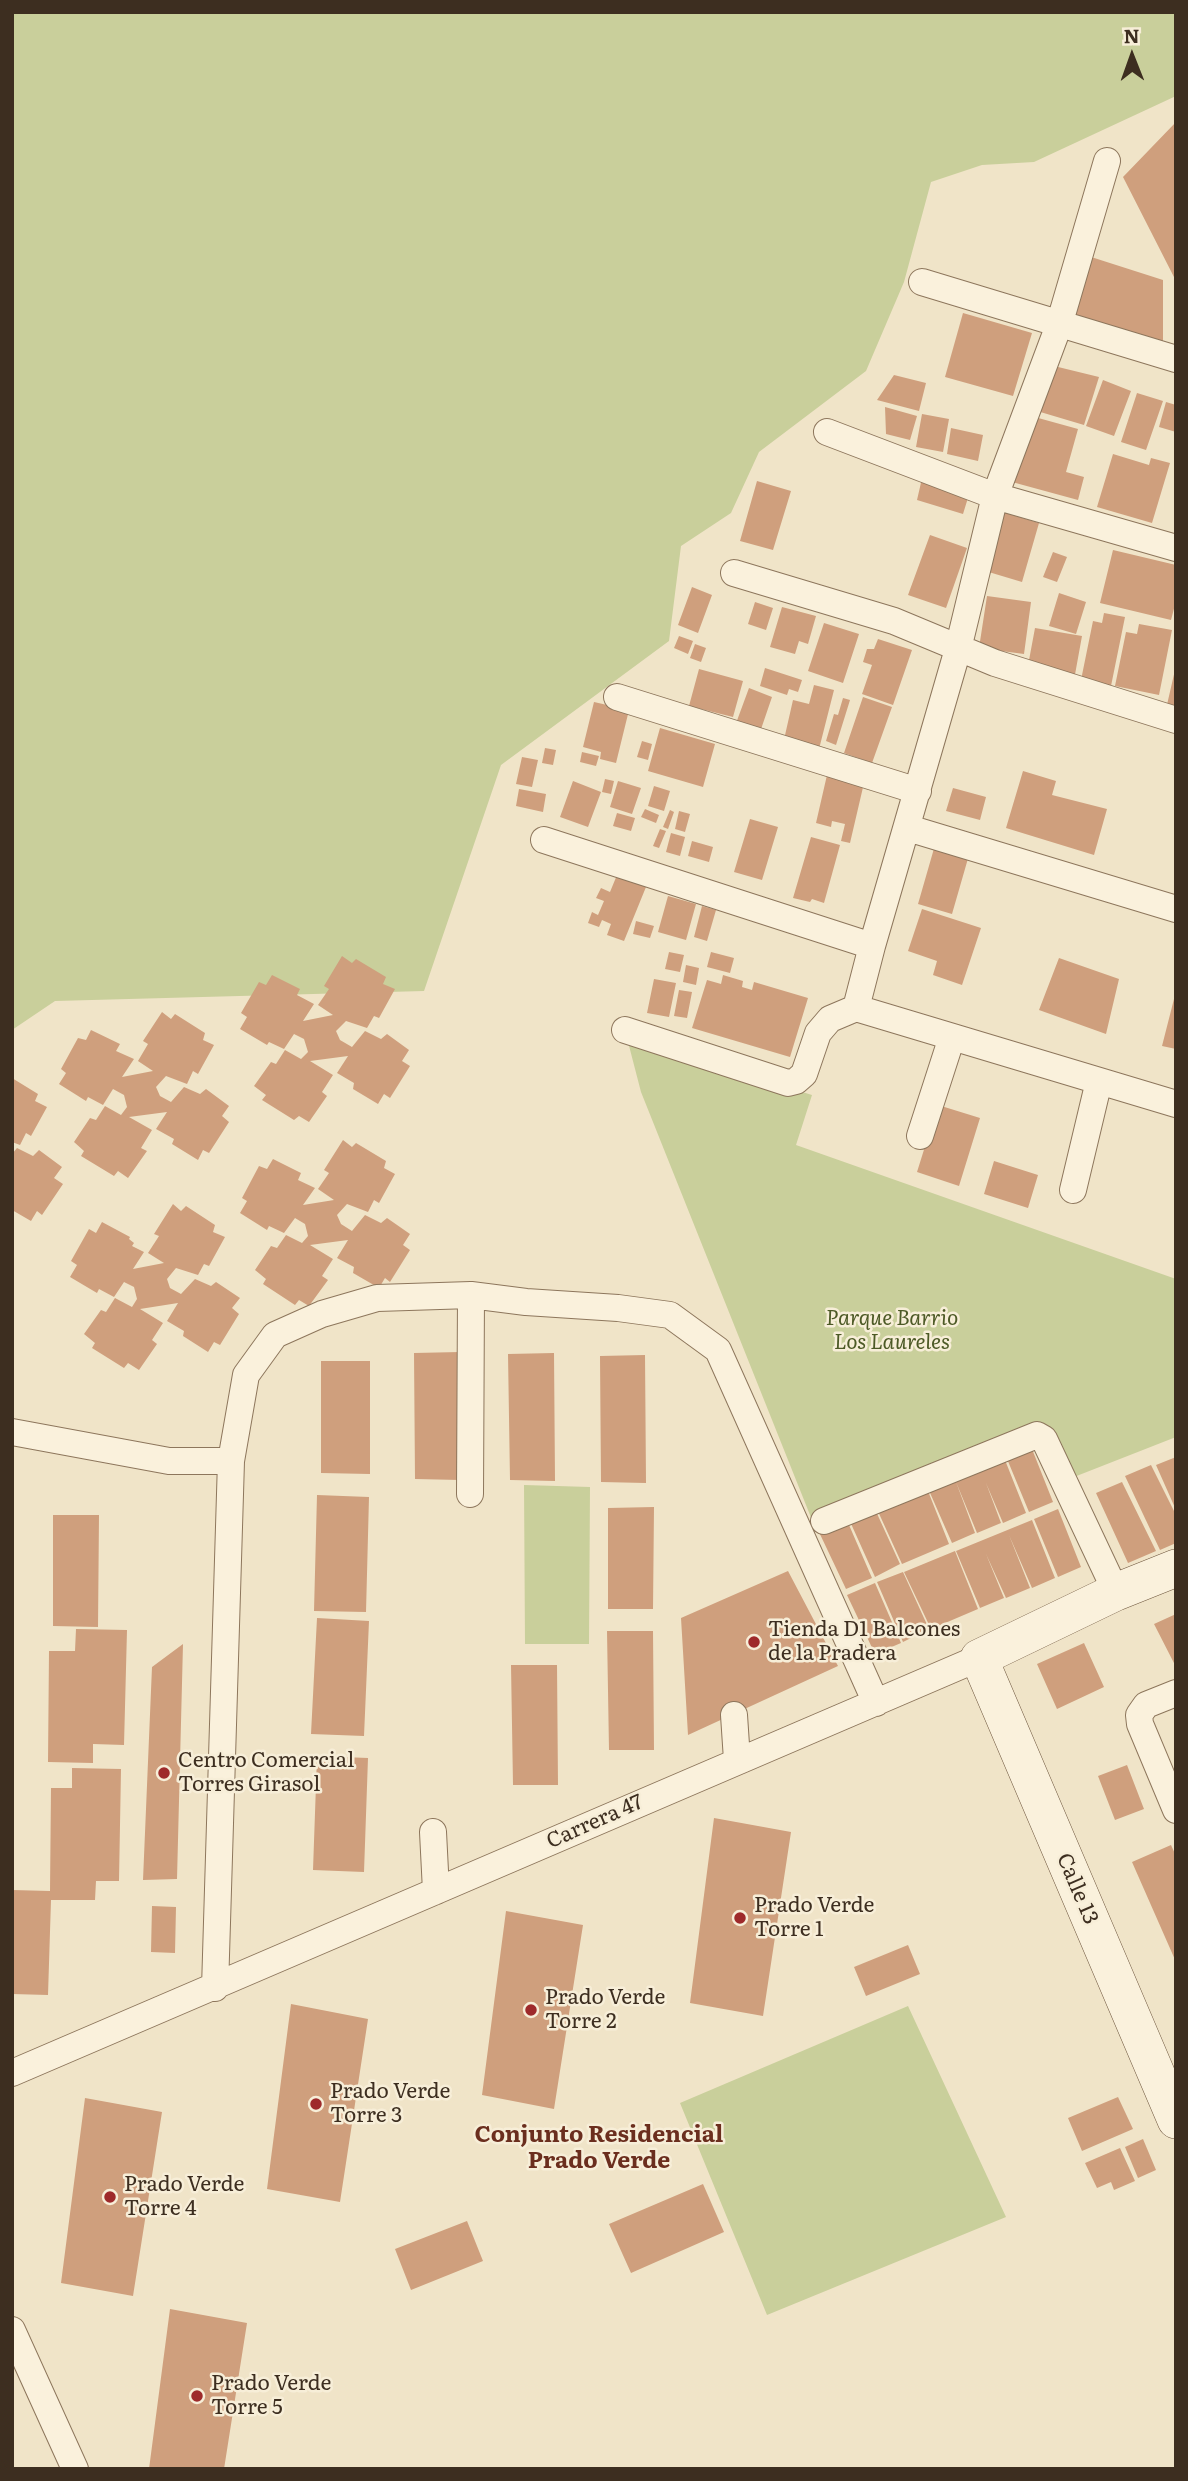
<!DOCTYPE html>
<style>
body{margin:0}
#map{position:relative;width:1188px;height:2481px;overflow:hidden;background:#f0e4c8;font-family:Literata,serif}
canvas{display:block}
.frame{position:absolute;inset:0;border:14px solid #3d2e20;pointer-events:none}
.north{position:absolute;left:1097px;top:21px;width:70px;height:70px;-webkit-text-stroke:5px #f7eed8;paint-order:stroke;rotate:359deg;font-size:19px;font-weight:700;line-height:28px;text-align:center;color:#3d2e20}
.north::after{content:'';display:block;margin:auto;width:24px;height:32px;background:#3d2e20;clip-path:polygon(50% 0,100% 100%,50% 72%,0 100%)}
</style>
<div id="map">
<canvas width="1188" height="2481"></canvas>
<div class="frame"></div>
<div class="north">N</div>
</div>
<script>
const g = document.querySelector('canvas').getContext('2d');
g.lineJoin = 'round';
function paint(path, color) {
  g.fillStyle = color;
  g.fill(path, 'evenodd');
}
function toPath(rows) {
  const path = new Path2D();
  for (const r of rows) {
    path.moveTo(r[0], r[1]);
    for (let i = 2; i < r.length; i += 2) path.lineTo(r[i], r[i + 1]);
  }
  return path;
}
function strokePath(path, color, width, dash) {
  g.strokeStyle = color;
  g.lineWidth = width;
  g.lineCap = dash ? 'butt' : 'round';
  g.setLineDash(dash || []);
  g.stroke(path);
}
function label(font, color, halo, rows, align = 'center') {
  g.font = font + ' Literata,serif';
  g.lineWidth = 5;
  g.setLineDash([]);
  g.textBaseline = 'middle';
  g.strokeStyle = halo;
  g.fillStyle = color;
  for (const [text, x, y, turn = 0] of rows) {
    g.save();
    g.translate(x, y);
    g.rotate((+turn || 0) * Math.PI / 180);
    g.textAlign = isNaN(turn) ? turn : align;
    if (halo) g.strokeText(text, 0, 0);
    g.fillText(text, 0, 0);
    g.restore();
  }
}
paint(toPath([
 [12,12,1176,12,1176,96,1034,162,982,165,931,182,904,282,866,371,759,452,731,513,681,546,669,641,501,765,424,991,55,1001,12,1030],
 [627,1038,812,1095,796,1145,1176,1279,1176,1437,1074,1477,1046,1427,812,1520,641,1092],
 [524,1485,590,1487,589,1644,525,1644],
 [908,2006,1006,2217,767,2315,680,2103]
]), '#c9cf9b');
paint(toPath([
 [1176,122,1176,281,1123,177],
 [1088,256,1163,280,1163,346,1069,319],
 [963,313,1032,333,1013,396,945,377],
 [1054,366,1099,377,1084,425,1037,411],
 [894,375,926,383,919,411,877,400],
 [1103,380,1131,391,1114,436,1086,426],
 [1137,393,1163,401,1146,450,1121,442],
 [1166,402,1176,405,1176,432,1159,427],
 [885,407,917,416,910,440,886,434],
 [922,414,949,419,943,452,916,447],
 [1031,416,1078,429,1066,472,1084,477,1078,500,1012,482],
 [951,428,983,435,978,461,947,454],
 [1113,454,1149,465,1151,458,1170,463,1152,523,1097,507],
 [923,474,971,488,963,514,917,500],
 [757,481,791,491,773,550,740,541],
 [999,511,1039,523,1022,582,982,570],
 [930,535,967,548,946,608,908,595],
 [1113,550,1176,565,1176,601,1171,620,1100,603],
 [1053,552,1067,557,1057,582,1043,577],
 [692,587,712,595,698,633,678,625],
 [1059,593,1086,602,1076,634,1049,626],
 [987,596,1031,602,1024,654,979,648],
 [755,602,773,608,766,630,748,624],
 [782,607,816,616,808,644,799,641,795,654,770,647],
 [1104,613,1125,617,1111,686,1081,680,1093,621,1102,623],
 [824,623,859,634,843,683,808,671],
 [1139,624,1172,630,1159,695,1115,686,1126,632,1137,634],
 [1035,628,1082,636,1074,680,1027,671],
 [679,636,693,641,688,654,674,648],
 [878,639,912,650,893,705,862,694,872,665,863,662,867,649,874,649],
 [695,644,706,648,701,662,690,658],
 [765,668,802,680,798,692,789,689,787,695,760,686],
 [699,669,743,681,733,717,689,706],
 [1175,670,1176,670,1176,711,1166,709],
 [814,685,834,690,818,753,783,744,793,700,809,704],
 [749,688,772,697,759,735,735,726],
 [863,697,892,707,872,763,844,753],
 [843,698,850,700,836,745,826,741,834,714,838,715],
 [594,702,629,710,616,763,600,759,601,752,583,747],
 [660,728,715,744,703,787,648,771],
 [642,741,652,744,648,760,637,757],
 [545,748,556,750,553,765,542,763],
 [582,752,599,756,596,766,580,762],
 [522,757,538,760,532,787,516,784],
 [1023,771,1056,781,1052,795,1107,809,1094,855,1006,828],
 [827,775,864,783,850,843,841,841,845,824,832,821,831,827,816,823],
 [605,779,614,781,611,794,602,792],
 [573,781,601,792,588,827,560,817],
 [618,781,641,788,632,814,610,807],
 [654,786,670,791,664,811,648,806],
 [953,788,986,797,980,820,946,811],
 [519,789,546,794,543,812,516,806],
 [645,809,659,815,656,823,641,817],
 [670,810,674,812,668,829,663,827],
 [679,811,690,814,685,832,675,829],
 [617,813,635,818,631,831,613,826],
 [750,819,778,827,762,880,734,872],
 [660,829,666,831,659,848,653,846],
 [671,833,685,837,680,856,666,852],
 [811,837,840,845,824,903,812,899,810,902,793,898],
 [692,841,713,847,709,862,688,856],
 [935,845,969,855,952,914,918,904],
 [617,875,646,887,624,941,607,935,611,924,602,920,599,927,588,923,592,912,598,915,604,901,596,898,601,888,610,892],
 [668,896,696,904,686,940,658,932],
 [702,906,716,910,707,941,694,937],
 [922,909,981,928,962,985,933,975,937,961,908,951],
 [636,921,654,926,650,938,633,934],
 [669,952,684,955,680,972,665,969],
 [711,952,734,958,730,973,707,967],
 [342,956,352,963,356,959,386,977,383,984,395,989,379,1018,374,1016,367,1028,346,1021,336,1031,340,1040,352,1047,365,1031,381,1039,387,1034,409,1050,402,1061,410,1066,390,1098,384,1094,378,1104,353,1089,354,1083,337,1073,348,1056,310,1061,333,1075,322,1092,327,1096,309,1122,299,1116,294,1120,262,1100,266,1095,254,1086,271,1062,276,1064,285,1050,301,1059,308,1052,304,1039,294,1034,284,1049,269,1042,267,1045,240,1029,247,1017,241,1013,259,982,266,985,272,975,300,989,297,995,314,1004,303,1021,333,1015,318,1005,329,989,324,986],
 [1059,958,1119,979,1106,1034,1039,1010],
 [686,965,699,968,696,985,683,982],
 [723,975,743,981,742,987,752,990,754,982,808,998,790,1057,692,1028,707,980,721,984],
 [654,979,676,983,669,1017,647,1013],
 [679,990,692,992,687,1018,674,1016],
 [1175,995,1176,995,1176,1049,1162,1046],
 [162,1012,171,1019,175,1014,205,1033,203,1040,214,1045,198,1074,193,1071,187,1084,166,1076,156,1087,160,1096,171,1102,184,1087,200,1094,206,1089,229,1106,222,1116,229,1122,209,1153,203,1150,198,1160,172,1144,174,1139,156,1129,167,1112,129,1117,152,1130,141,1148,147,1151,128,1178,118,1171,114,1176,81,1156,84,1151,74,1142,90,1118,96,1120,105,1106,121,1115,127,1107,124,1095,113,1089,103,1105,88,1097,86,1101,59,1084,66,1073,61,1069,78,1038,86,1040,91,1030,120,1044,116,1051,134,1059,122,1077,153,1071,138,1061,148,1044,143,1041],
 [12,1078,38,1094,35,1101,47,1107,31,1136,26,1133,20,1145,12,1142],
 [938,1105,980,1118,959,1186,917,1172],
 [343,1140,352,1147,356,1143,386,1161,384,1168,395,1174,379,1203,374,1200,368,1212,347,1204,337,1215,341,1224,352,1231,365,1215,381,1223,387,1218,410,1234,403,1245,410,1250,390,1282,385,1278,379,1288,353,1273,354,1267,337,1258,348,1240,310,1245,333,1259,322,1276,328,1280,309,1306,299,1300,295,1305,263,1284,266,1279,255,1270,271,1246,277,1248,286,1235,302,1243,308,1236,305,1224,295,1218,284,1233,269,1226,267,1230,240,1213,247,1201,242,1198,259,1166,267,1169,273,1159,301,1173,298,1180,315,1188,303,1205,334,1200,318,1189,329,1173,324,1170],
 [17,1148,33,1156,39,1150,62,1167,54,1178,63,1184,42,1215,37,1211,31,1221,12,1210,12,1154],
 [994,1161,1038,1175,1028,1208,984,1194],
 [173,1204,181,1211,186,1206,215,1225,213,1232,225,1237,209,1266,204,1264,198,1275,176,1268,167,1279,170,1288,181,1294,195,1279,211,1286,216,1282,240,1298,232,1308,239,1314,220,1345,214,1342,208,1352,183,1336,184,1331,167,1321,178,1303,140,1309,163,1323,152,1340,157,1344,139,1370,128,1363,124,1368,92,1348,95,1343,84,1334,101,1310,106,1312,115,1298,132,1307,137,1299,134,1287,124,1282,114,1297,99,1289,97,1293,70,1277,77,1265,71,1261,89,1229,96,1233,102,1222,130,1237,129,1239,134,1243,132,1246,144,1252,133,1269,164,1263,148,1253,159,1236,154,1234],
 [460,1352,460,1480,415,1479,414,1353],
 [554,1353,555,1481,510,1480,508,1354],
 [645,1355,646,1483,601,1482,600,1356],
 [321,1361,370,1361,370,1474,321,1473],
 [1030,1444,1053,1502,1029,1512,1005,1454],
 [1003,1455,1026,1513,1003,1523,986,1483,1001,1523,977,1533,956,1482,975,1533,952,1543,927,1486],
 [1176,1457,1176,1510,1156,1465],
 [1151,1465,1176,1515,1176,1543,1160,1550,1125,1476],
 [1122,1482,1156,1551,1128,1563,1096,1493],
 [926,1486,949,1544,902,1564,876,1507],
 [317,1495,369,1497,366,1612,314,1611],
 [654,1507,653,1609,608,1609,608,1508],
 [874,1507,900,1564,875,1577,848,1517],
 [1058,1509,1081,1567,1058,1577,1034,1519],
 [53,1515,99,1515,98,1627,53,1626],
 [846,1518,872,1578,846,1589,818,1530],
 [1032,1520,1055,1578,1032,1588,1009,1535,1030,1588,1006,1598,986,1554,1004,1598,980,1608,956,1551],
 [955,1551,978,1609,931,1629,904,1572],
 [788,1571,838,1666,688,1735,681,1618],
 [903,1572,929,1629,903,1642,877,1582],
 [875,1583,901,1643,875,1654,847,1595],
 [1176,1614,1176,1667,1154,1624],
 [317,1618,369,1621,364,1736,311,1734],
 [76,1629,127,1630,124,1745,93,1744,93,1763,48,1762,49,1651,75,1651],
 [607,1631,653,1631,654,1750,609,1750],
 [1084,1643,1104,1687,1057,1709,1037,1664],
 [183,1644,177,1879,143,1880,152,1667],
 [511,1665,557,1665,558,1785,513,1785],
 [317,1756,368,1758,364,1872,313,1870],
 [1127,1765,1144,1809,1115,1820,1098,1776],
 [72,1768,121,1769,119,1881,96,1881,95,1900,51,1900,48,1995,12,1994,12,1890,50,1891,51,1788,72,1788],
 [714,1818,791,1832,763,2016,690,2003],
 [1171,1845,1176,1856,1176,1962,1132,1862],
 [152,1906,176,1907,175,1953,151,1952],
 [506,1911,583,1925,554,2109,482,2095],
 [908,1945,920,1974,866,1996,854,1967],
 [291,2004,368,2019,340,2202,267,2189],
 [1118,2097,1133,2129,1082,2151,1068,2118],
 [85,2098,162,2112,133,2296,61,2283],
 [1143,2139,1156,2170,1138,2178,1125,2147],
 [1120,2148,1135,2181,1114,2190,1111,2182,1097,2188,1085,2163],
 [703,2184,724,2232,631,2273,609,2224],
 [467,2221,483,2261,411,2290,395,2249],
 [170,2309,247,2323,224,2469,149,2469]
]), '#cf9f7d');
const street = toPath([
 [922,282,1176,359],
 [827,432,995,496,1176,548],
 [734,573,894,621,995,663,1176,720],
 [617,697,918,791],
 [908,828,1176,909],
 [544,840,872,946],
 [856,1008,872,946,958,649,995,496,1059,325,1107,161],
 [625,1030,788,1083,796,1081,804,1074,818,1033,830,1019,856,1008,1176,1104],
 [920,1136,952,1037],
 [1073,1190,1099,1081],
 [12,1432,169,1461,231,1461],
 [470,1494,471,1295],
 [824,1521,1037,1435,1044,1439,1116,1592],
 [1176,1693,1146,1705,1139,1715,1140,1724,1176,1810],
 [734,1715,737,1760],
 [433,1832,436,1891],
 [215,1988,231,1461,246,1375,275,1335,322,1314,377,1298,471,1295,526,1302,618,1308,670,1315,718,1350,876,1703],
 [12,2073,979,1658],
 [12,2330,75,2469]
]);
const secondary = toPath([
 [1176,1568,1116,1592,979,1658,1176,2120]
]);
strokePath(street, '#8d765c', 28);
strokePath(secondary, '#6f573f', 38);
strokePath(street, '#faf1dc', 26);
strokePath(secondary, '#faf1dc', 37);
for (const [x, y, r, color] of [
 [754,1642,7,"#9e2a2b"],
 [164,1773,7,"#9e2a2b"],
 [740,1918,7,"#9e2a2b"],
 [531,2010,7,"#9e2a2b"],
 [316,2104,7,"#9e2a2b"],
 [110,2197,7,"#9e2a2b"],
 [197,2396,7,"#9e2a2b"]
]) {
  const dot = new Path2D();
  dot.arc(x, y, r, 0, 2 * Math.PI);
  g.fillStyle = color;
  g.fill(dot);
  strokePath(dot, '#f7eed8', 2.5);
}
label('italic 21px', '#4d5a26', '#f7eed8', [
 ["Parque Barrio",892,1319],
 ["Los Laureles",892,1343]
]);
label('21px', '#3d2e20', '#f7eed8', [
 ["Tienda D1 Balcones",768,1630],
 ["de la Pradera",768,1654],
 ["Centro Comercial",178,1761],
 ["Torres Girasol",178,1785],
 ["Prado Verde",754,1906],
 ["Torre 1",754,1930],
 ["Prado Verde",545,1998],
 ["Torre 2",545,2022],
 ["Prado Verde",330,2092],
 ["Torre 3",330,2116],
 ["Prado Verde",124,2185],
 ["Torre 4",124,2209],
 ["Prado Verde",211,2384],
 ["Torre 5",211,2408]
], 'left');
label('21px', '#3d2e20', '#f7eed8', [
 ["Carrera 47",595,1822,-24],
 ["Calle 13",1077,1889,67]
]);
label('bold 23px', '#6b2e1e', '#f7eed8', [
 ["Conjunto Residencial",599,2135],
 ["Prado Verde",599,2161]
]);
</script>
